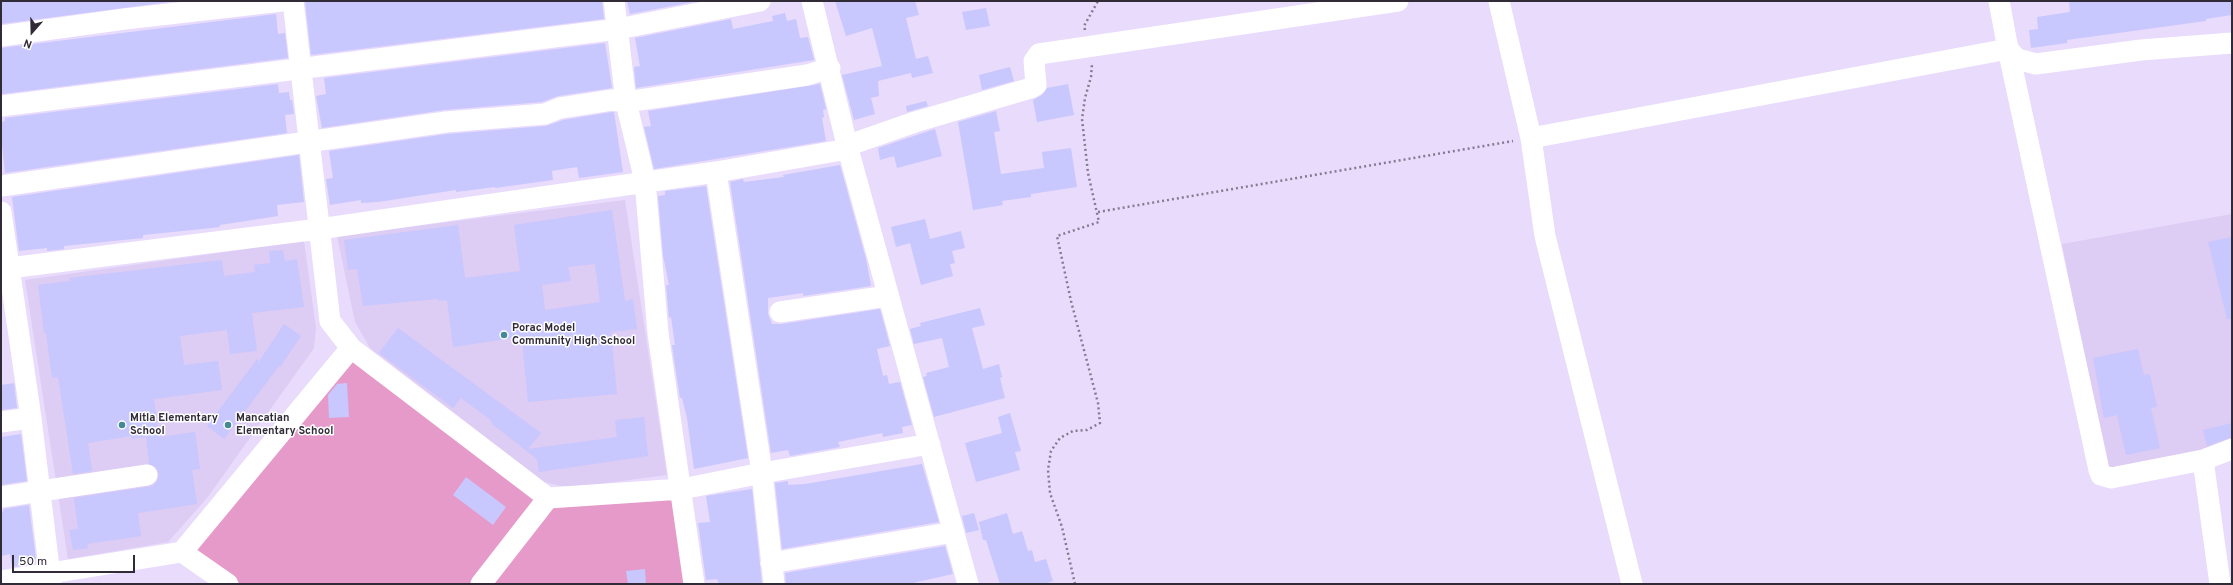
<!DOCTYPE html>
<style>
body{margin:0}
#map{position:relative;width:2233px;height:585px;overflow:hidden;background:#e9dbfc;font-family:Overpass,sans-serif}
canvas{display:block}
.frame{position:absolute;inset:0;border:2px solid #312b38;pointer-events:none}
.north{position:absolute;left:12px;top:12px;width:40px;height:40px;-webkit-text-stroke:3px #fff;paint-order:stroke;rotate:200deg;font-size:11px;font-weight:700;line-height:16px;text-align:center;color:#312b38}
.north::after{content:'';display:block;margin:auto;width:14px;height:18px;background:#312b38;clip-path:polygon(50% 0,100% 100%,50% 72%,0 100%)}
.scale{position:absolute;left:12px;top:555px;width:123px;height:18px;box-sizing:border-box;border:2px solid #312b38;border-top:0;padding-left:5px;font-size:12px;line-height:14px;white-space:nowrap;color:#312b38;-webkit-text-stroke:3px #fff;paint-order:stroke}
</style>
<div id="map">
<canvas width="2233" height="585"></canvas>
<div class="frame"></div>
<div class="north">N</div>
<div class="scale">50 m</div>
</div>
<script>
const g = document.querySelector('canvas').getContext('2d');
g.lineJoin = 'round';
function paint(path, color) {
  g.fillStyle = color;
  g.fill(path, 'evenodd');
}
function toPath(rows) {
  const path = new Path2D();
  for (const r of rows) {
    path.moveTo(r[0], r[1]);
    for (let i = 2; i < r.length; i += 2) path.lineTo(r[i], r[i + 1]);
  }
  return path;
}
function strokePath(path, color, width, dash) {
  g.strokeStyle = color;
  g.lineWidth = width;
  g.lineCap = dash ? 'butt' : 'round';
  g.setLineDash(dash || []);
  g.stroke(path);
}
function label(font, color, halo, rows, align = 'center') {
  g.font = font + ' Overpass,sans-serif';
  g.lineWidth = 3;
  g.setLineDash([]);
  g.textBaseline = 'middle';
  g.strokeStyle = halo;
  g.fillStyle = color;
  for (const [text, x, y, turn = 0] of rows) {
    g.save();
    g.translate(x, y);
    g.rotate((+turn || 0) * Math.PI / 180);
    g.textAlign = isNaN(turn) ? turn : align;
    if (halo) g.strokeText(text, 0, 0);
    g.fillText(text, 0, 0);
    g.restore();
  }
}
paint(toPath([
 [625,200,667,475,569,488,544,482,370,348,355,322,337,236],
 [2232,214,2232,444,2107,473,2062,244],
 [304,241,316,328,314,348,207,498,168,542,68,559,25,280]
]), '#ddccf3');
paint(toPath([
 [351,348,548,498,682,489,694,584,228,584,182,552]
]), '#e69ac9');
paint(toPath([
 [1,1,177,1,1,24],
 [305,1,602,1,604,19,311,55],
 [627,1,698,1,630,14],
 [835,1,915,1,919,15,906,18,916,59,928,56,933,73,912,78,911,73,878,81,879,96,871,98,875,114,854,120,842,75,882,66,872,28,846,36],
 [2069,1,2232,1,2232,15,2206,19,2206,21,2067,40,2067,43,2031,48,2029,30,2038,29,2037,17,2070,12],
 [986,8,990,26,966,30,962,12],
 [785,13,787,21,796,19,800,38,808,37,814,60,636,88,634,67,640,66,635,38,731,19,733,29,773,21,772,16],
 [276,14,278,34,285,33,288,58,2,94,1,48],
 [605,43,612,88,558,96,542,102,444,110,322,128,316,96,326,94,324,78],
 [1010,67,1014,81,982,90,979,75],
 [278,84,279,93,289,92,290,100,292,100,294,114,285,115,287,133,5,173,1,135,1,122,5,121,5,118],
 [820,84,826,109,823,110,824,117,822,118,826,141,654,169,644,127,651,126,648,111],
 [1068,84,1074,115,1037,122,1033,100,1042,95,1047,88],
 [926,101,928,106,907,112,906,106],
 [996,111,1000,131,994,132,1001,174,1044,168,1042,152,1071,148,1077,187,1031,194,1031,197,1002,201,1003,205,973,210,958,122],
 [612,112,614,112,623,172,579,178,577,167,552,171,553,180,495,188,495,187,456,192,456,190,378,202,361,203,361,200,330,205,326,179,333,178,329,151,447,134,546,126,563,120],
 [935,129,942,156,897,168,894,156,880,160,878,148],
 [299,155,304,202,277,205,278,216,220,225,220,227,202,229,143,235,143,238,64,246,64,249,47,251,47,248,19,251,12,197],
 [840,165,866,259,871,286,803,296,803,293,768,298,768,314,772,324,782,324,880,309,890,346,877,349,883,376,887,375,889,384,900,382,912,425,902,427,903,433,883,437,882,433,838,442,840,447,790,456,788,450,771,453,730,182,743,179,744,182,784,177,783,175],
 [706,186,748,458,694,469,687,418,682,398,680,398,675,366,672,345,675,345,671,317,669,318,666,285,669,285,663,255,658,196,665,195,665,191],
 [612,210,625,301,633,299,637,329,611,332,617,394,528,402,522,340,520,341,519,337,453,347,447,300,438,301,438,299,363,306,357,269,348,270,344,240,458,225,465,278,520,271,514,225],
 [595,264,600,302,545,310,542,285,571,281,568,267],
 [925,219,930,239,961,231,965,248,952,251,955,263,950,264,953,276,921,285,910,243,896,247,891,227],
 [2232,237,2232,319,2227,319,2208,242],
 [283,250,285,261,297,259,304,307,252,313,257,351,230,354,227,330,180,336,184,365,218,361,222,390,154,399,159,437,195,432,200,469,192,470,197,504,138,513,141,536,87,544,88,548,73,550,69,530,78,529,74,498,153,486,158,480,159,474,156,467,149,464,146,437,131,439,131,436,88,443,92,471,73,474,58,377,52,378,46,333,44,333,38,285,70,281,69,278,222,260,224,276,255,272,254,265,270,263,269,251],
 [980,308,985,325,972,328,983,369,999,364,1002,377,1000,378,1005,398,934,417,923,377,927,376,926,373,949,367,942,338,914,344,910,329,921,326,920,323],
 [284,324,301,336,280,367,279,366,224,439,207,426,258,358,258,363],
 [398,328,541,433,528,449,617,437,615,420,644,417,648,456,539,472,537,459,491,423,492,421,461,398,453,408,379,353],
 [2138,349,2144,375,2150,374,2157,407,2151,408,2160,448,2126,455,2117,415,2104,418,2093,358],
 [14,383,17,408,1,410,1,385],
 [347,383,349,417,329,418,328,395,337,384],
 [1010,413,1021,451,1015,452,1020,470,976,482,965,443,1002,433,998,417],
 [2232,423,2232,437,2207,446,2203,430],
 [21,434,27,481,1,485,1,437],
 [922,464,939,522,782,549,775,483,788,481,788,485,805,484],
 [466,477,506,507,493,525,453,495],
 [752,489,762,584,719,584,717,579,706,580,698,523,710,522,706,496],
 [29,505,36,559,26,561,26,565,12,567,10,554,1,556,1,512,4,511,3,509],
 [974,513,979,530,966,533,962,516],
 [1007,513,1013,534,1022,531,1028,551,1032,550,1035,562,1046,559,1053,581,1044,584,1000,584,986,540,983,540,979,522],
 [945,546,953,574,908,584,786,584,785,573],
 [645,569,646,584,628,584,626,571]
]), '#c8c7fe');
strokePath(toPath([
 [1085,30,1084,26,1098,1],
 [1098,212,1513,141],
 [1075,584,1062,527,1050,493,1048,470,1051,451,1060,438,1073,431,1087,430,1100,423,1098,403,1071,301,1057,236,1099,222,1088,173,1082,119,1085,98,1091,77,1092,64]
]), '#857b91', 2.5, [2, 3]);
strokePath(toPath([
 [293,1,330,321,351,348,548,498,682,489,762,473,930,444],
 [614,1,626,102,645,181,658,333,694,584],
 [812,1,848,149,968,584],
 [1499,1,1531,138,1545,236,1632,584],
 [1999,1,2008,49,2099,470,2101,475,2111,478,2203,460,2232,449],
 [1,36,125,19,282,1],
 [2008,49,2017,59,2036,64,2141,50,2232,43],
 [1,106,618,29,760,1],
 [1531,138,2008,49],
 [849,145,915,122,1031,88,1036,85,1034,61,1039,54,1398,1],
 [716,172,762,473,774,584],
 [1,186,446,122,545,114,560,108,612,100,626,102,807,75,830,68],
 [1,212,31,418,51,584],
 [1,269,319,229,716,172,848,149],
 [780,312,888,296],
 [1,422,31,418],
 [2203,460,2220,584],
 [1,497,147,475],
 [182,552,228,584],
 [771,563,954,532],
 [1,581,182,552,351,348],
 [481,584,548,498]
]), '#fff', 21);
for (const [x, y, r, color] of [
 [504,335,4,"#448a96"],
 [122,425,4,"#448a96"],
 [228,425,4,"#448a96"]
]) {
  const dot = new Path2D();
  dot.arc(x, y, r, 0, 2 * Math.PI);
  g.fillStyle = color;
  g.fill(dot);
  strokePath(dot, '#fff', 1.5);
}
label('bold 11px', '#312b38', '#fff', [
 ["Porac Model",512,329],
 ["Community High School",512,342],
 ["Mitla Elementary",130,419],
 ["School",130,432],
 ["Mancatian",236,419],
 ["Elementary School",236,432]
], 'left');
</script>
